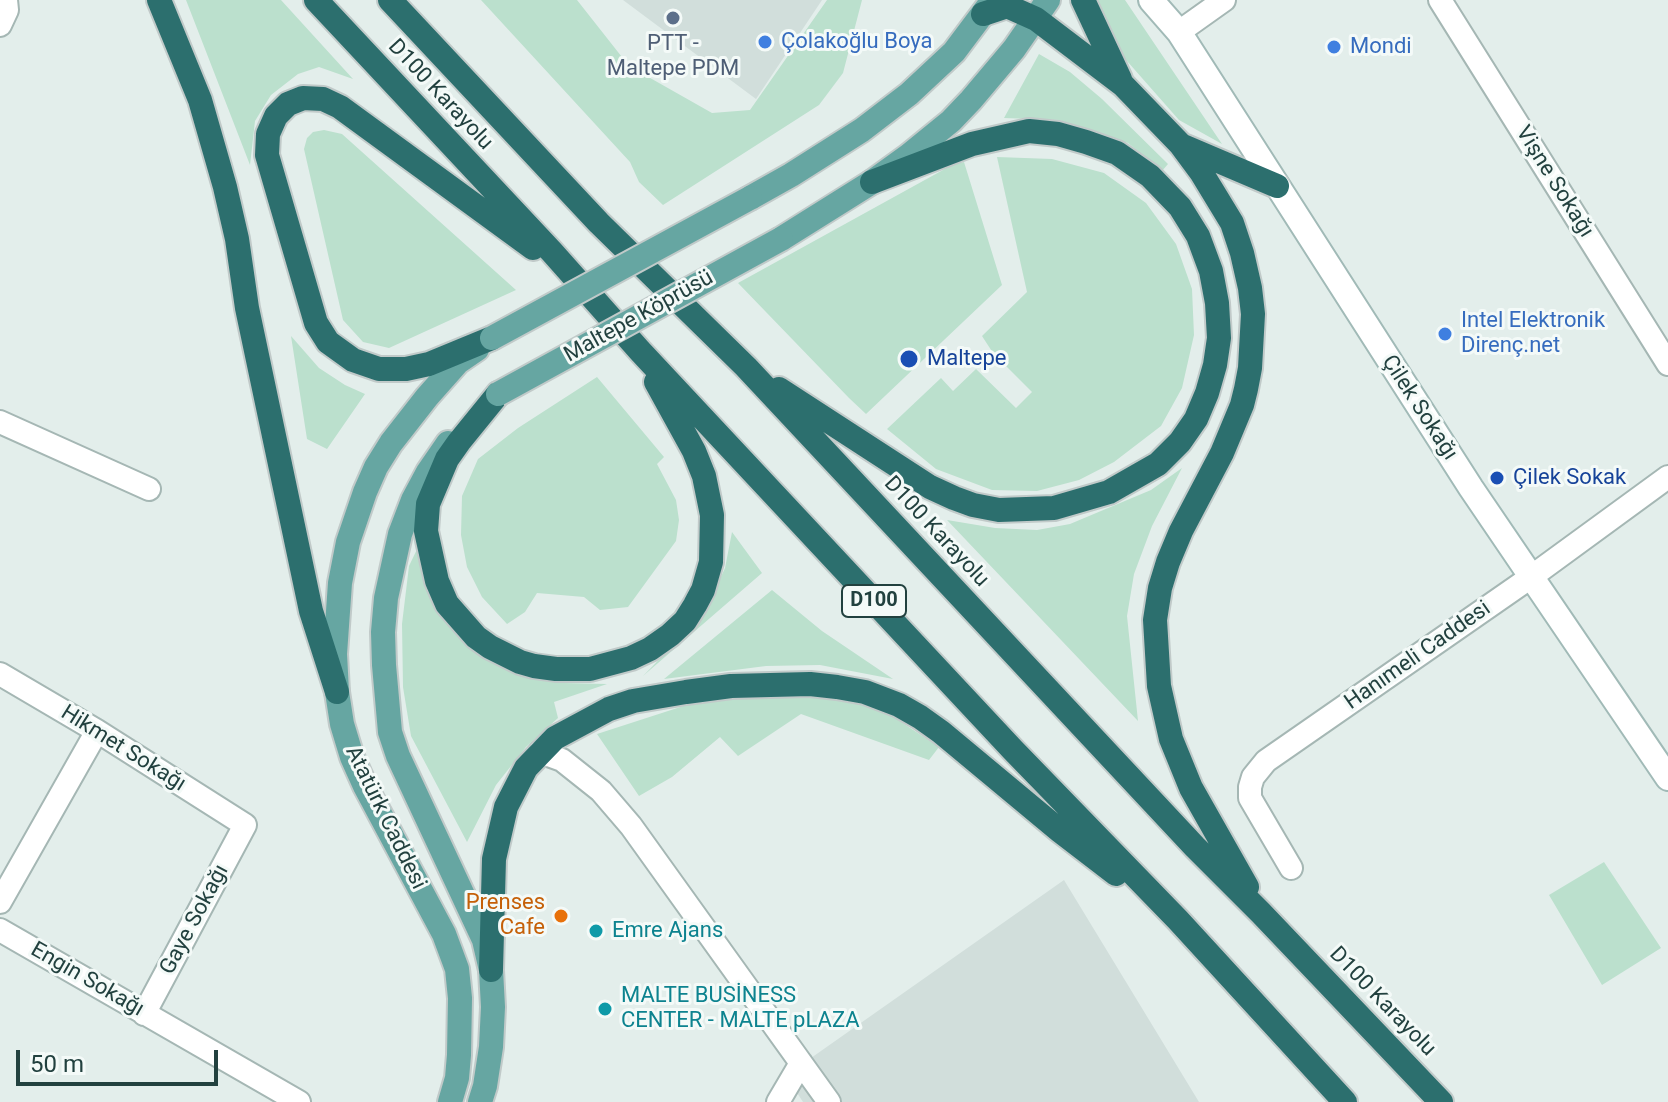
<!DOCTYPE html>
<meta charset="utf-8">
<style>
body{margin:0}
#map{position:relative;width:1668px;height:1102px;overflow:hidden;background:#e3eeeb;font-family:Roboto,sans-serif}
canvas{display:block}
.scale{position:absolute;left:16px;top:1050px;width:202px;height:36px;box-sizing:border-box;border:4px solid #22413f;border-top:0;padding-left:10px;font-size:24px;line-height:28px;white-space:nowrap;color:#22413f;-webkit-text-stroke:6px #f4faf8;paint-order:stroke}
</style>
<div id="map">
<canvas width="1668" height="1102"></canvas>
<div class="scale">50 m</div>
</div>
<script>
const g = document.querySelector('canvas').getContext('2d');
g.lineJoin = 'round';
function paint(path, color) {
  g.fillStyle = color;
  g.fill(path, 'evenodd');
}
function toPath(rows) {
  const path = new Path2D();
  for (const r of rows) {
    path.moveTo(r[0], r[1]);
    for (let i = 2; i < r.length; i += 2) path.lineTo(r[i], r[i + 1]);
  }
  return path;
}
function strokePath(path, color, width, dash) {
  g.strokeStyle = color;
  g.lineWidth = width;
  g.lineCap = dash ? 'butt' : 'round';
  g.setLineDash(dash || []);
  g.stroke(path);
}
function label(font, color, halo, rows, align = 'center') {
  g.font = font + ' Roboto,sans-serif';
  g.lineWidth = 6;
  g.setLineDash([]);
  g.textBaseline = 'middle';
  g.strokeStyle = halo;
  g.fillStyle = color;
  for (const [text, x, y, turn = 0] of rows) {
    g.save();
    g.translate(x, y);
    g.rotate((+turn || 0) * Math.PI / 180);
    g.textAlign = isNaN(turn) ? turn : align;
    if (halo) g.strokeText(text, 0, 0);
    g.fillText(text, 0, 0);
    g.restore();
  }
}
paint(toPath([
 [623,0,822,0,756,99],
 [1064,880,1199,1102,803,1102,792,1085,811,1058]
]), '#d1dedb');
paint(toPath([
 [186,0,281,0,353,79,319,67,298,74,271,95,255,121,250,165],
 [481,0,577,0,629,66,712,113,750,110,827,0,862,0,843,73,819,105,663,205,639,182,630,162],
 [1094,0,1125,0,1222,144,1179,120,1112,44],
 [1039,54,1070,72,1102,99,1168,164,1162,171,1128,143,1059,120,1004,118],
 [324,130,342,134,516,290,389,348,363,342,343,320,304,149,307,138,313,132],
 [997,157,1052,159,1104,173,1146,203,1176,244,1192,289,1194,335,1182,388,1161,426,1114,462,1079,480,1037,491,992,490,936,469,887,429,941,378,953,391,976,369,1016,408,1032,392,993,353,982,336,1027,292],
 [964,162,1002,285,866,414,849,398,738,283,952,165],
 [291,336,319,368,345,385,365,394,327,449,307,439],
 [597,377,664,457,657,464,676,500,679,520,676,541,628,607,600,610,584,597,537,593,525,612,507,624,482,597,467,567,461,535,462,496,478,459,518,428],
 [1182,468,1152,526,1134,574,1127,616,1138,721,947,520,995,528,1037,530,1070,524,1151,490],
 [732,532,762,573,643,676,689,629,710,601,725,568],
 [421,541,428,582,519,670,564,683,607,684,554,702,558,718,526,747,496,785,467,842,411,736,403,687,402,624,409,566],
 [772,590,822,631,893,679,820,665,766,666,664,679],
 [811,692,880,708,939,747,929,760,801,714,738,756,720,737,672,777,639,796,597,734,702,700],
 [1604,862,1661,948,1602,985,1549,895]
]), '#bbe0cd');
const street = toPath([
 [1440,0,1668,364],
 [0,25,7,10,6,0],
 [1179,32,1224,0],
 [0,422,149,489],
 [0,674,97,731,245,825,144,1014],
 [540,752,562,760,601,791,631,826,829,1102],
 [1291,868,1250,798,1250,787,1253,777,1266,761,1531,577,1668,477],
 [0,902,97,731],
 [0,930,299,1102],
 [778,1102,801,1063]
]);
const secondary = toPath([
 [1151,0,1179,32,1471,488,1668,778]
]);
const primary = toPath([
 [750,198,791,175,862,130,909,94,954,52,993,0],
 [781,239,872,182,908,156,951,121,971,100,1014,49,1048,0],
 [448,443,428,472,413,500,400,534,386,598,383,632,384,665,390,732,398,756,484,940,491,970,493,1007,491,1047,485,1086,480,1102],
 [450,1102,457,1078,459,1055,460,998,457,969,444,934,365,786,352,757,342,724,337,692,335,654,340,583,348,542,365,492,376,467,391,443,427,397,458,362,477,349]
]);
const highway = toPath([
 [159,0,200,100,225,187,237,239,247,308,311,611,337,692],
 [316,0,552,252,640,351,1013,750,1178,920,1345,1102],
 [390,0,599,223,746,367,1195,847,1261,913,1441,1102],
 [1083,0,1120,79],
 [983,14,1007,6,1036,19,1123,85,1181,145,1201,172,1232,223,1242,253,1250,288,1253,314,1250,368,1246,389,1242,405,1222,453,1181,531,1168,562,1160,588,1155,620,1159,686,1171,739,1191,788,1247,887],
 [1183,146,1277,186],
 [492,338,429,364,406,369,379,369,353,360,328,342,316,323,267,155,268,134,276,116,288,104,303,98,323,99,340,107,533,248],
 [779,389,930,487,954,498,973,505,999,510,1054,508,1109,492,1158,464,1180,442,1196,419,1207,393,1215,365,1219,338,1217,303,1211,271,1198,236,1180,207,1150,176,1117,153,1086,142,1058,134,1029,131,972,144,872,182],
 [498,394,459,442,447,459,428,504,426,531,437,581,447,604,476,637,490,647,520,662,534,666,556,669,590,669,631,658,650,649,670,635,685,621,695,605,703,590,711,562,712,515,704,476,694,451,656,382],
 [491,970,494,859,506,807,526,768,555,738,609,709,633,701,686,692,731,686,810,684,837,687,865,692,899,705,920,717,941,732,1060,831,1116,874]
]);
strokePath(street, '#a5b7b4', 26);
strokePath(secondary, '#a1bab7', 28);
strokePath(primary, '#c1cac9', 28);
strokePath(highway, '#c1cac9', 28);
strokePath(street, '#fff', 22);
strokePath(secondary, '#fff', 24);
strokePath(primary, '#66a6a2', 24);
strokePath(highway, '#2c6f6e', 24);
const primaryBridge = toPath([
 [492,338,750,198],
 [498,394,781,239]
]);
strokePath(primaryBridge, '#c1cac9', 28, []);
strokePath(primaryBridge, '#66a6a2', 24);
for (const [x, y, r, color] of [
 [673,18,8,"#5c6f8a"],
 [765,42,8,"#3f7fe0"],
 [1334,47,8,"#3f7fe0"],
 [1445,334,8,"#3f7fe0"],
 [909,359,10,"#1a4fb4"],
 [1497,478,8,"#1a4fb4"],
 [561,916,8,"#e8710a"],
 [596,931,8,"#0f9aa8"],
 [605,1009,8,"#0f9aa8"]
]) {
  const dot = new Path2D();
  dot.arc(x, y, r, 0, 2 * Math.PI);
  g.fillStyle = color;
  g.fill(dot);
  strokePath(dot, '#f4faf8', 3);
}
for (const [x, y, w] of [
 [874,601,64]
]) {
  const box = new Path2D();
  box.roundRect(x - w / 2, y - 16, w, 32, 6);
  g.fillStyle = '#f4faf8';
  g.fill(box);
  strokePath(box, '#22413f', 2);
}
label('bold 20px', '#22413f', null, [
 ["D100",874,601]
]);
label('22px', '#366cbe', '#f4faf8', [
 ["Çolakoğlu Boya",781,42],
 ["Mondi",1350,47],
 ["Intel Elektronik",1461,321],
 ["Direnç.net",1461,346]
], 'left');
label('22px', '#4e5e75', '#f4faf8', [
 ["PTT -",673,44],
 ["Maltepe PDM",673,69]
]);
label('22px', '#22413f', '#f4faf8', [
 ["D100 Karayolu",440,95,47],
 ["Vişne Sokağı",1554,182,58],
 ["Maltepe Köprüsü",639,317,-29],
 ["Çilek Sokağı",1419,408,57],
 ["D100 Karayolu",936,532,47],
 ["Hanımeli Caddesi",1418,656,-35],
 ["Hikmet Sokağı",123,749,32],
 ["Atatürk Caddesi",385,818,64],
 ["Gaye Sokağı",195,920,-62],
 ["Engin Sokağı",87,980,30],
 ["D100 Karayolu",1382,1002,46]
]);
label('22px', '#164399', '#f4faf8', [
 ["Maltepe",927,359],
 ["Çilek Sokak",1513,478]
], 'left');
label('22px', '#c56008', '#f4faf8', [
 ["Prenses",545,903],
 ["Cafe",545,928]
], 'right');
label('22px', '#0d838f', '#f4faf8', [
 ["Emre Ajans",612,931],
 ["MALTE BUSİNESS",621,996],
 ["CENTER - MALTE pLAZA",621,1021]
], 'left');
</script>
